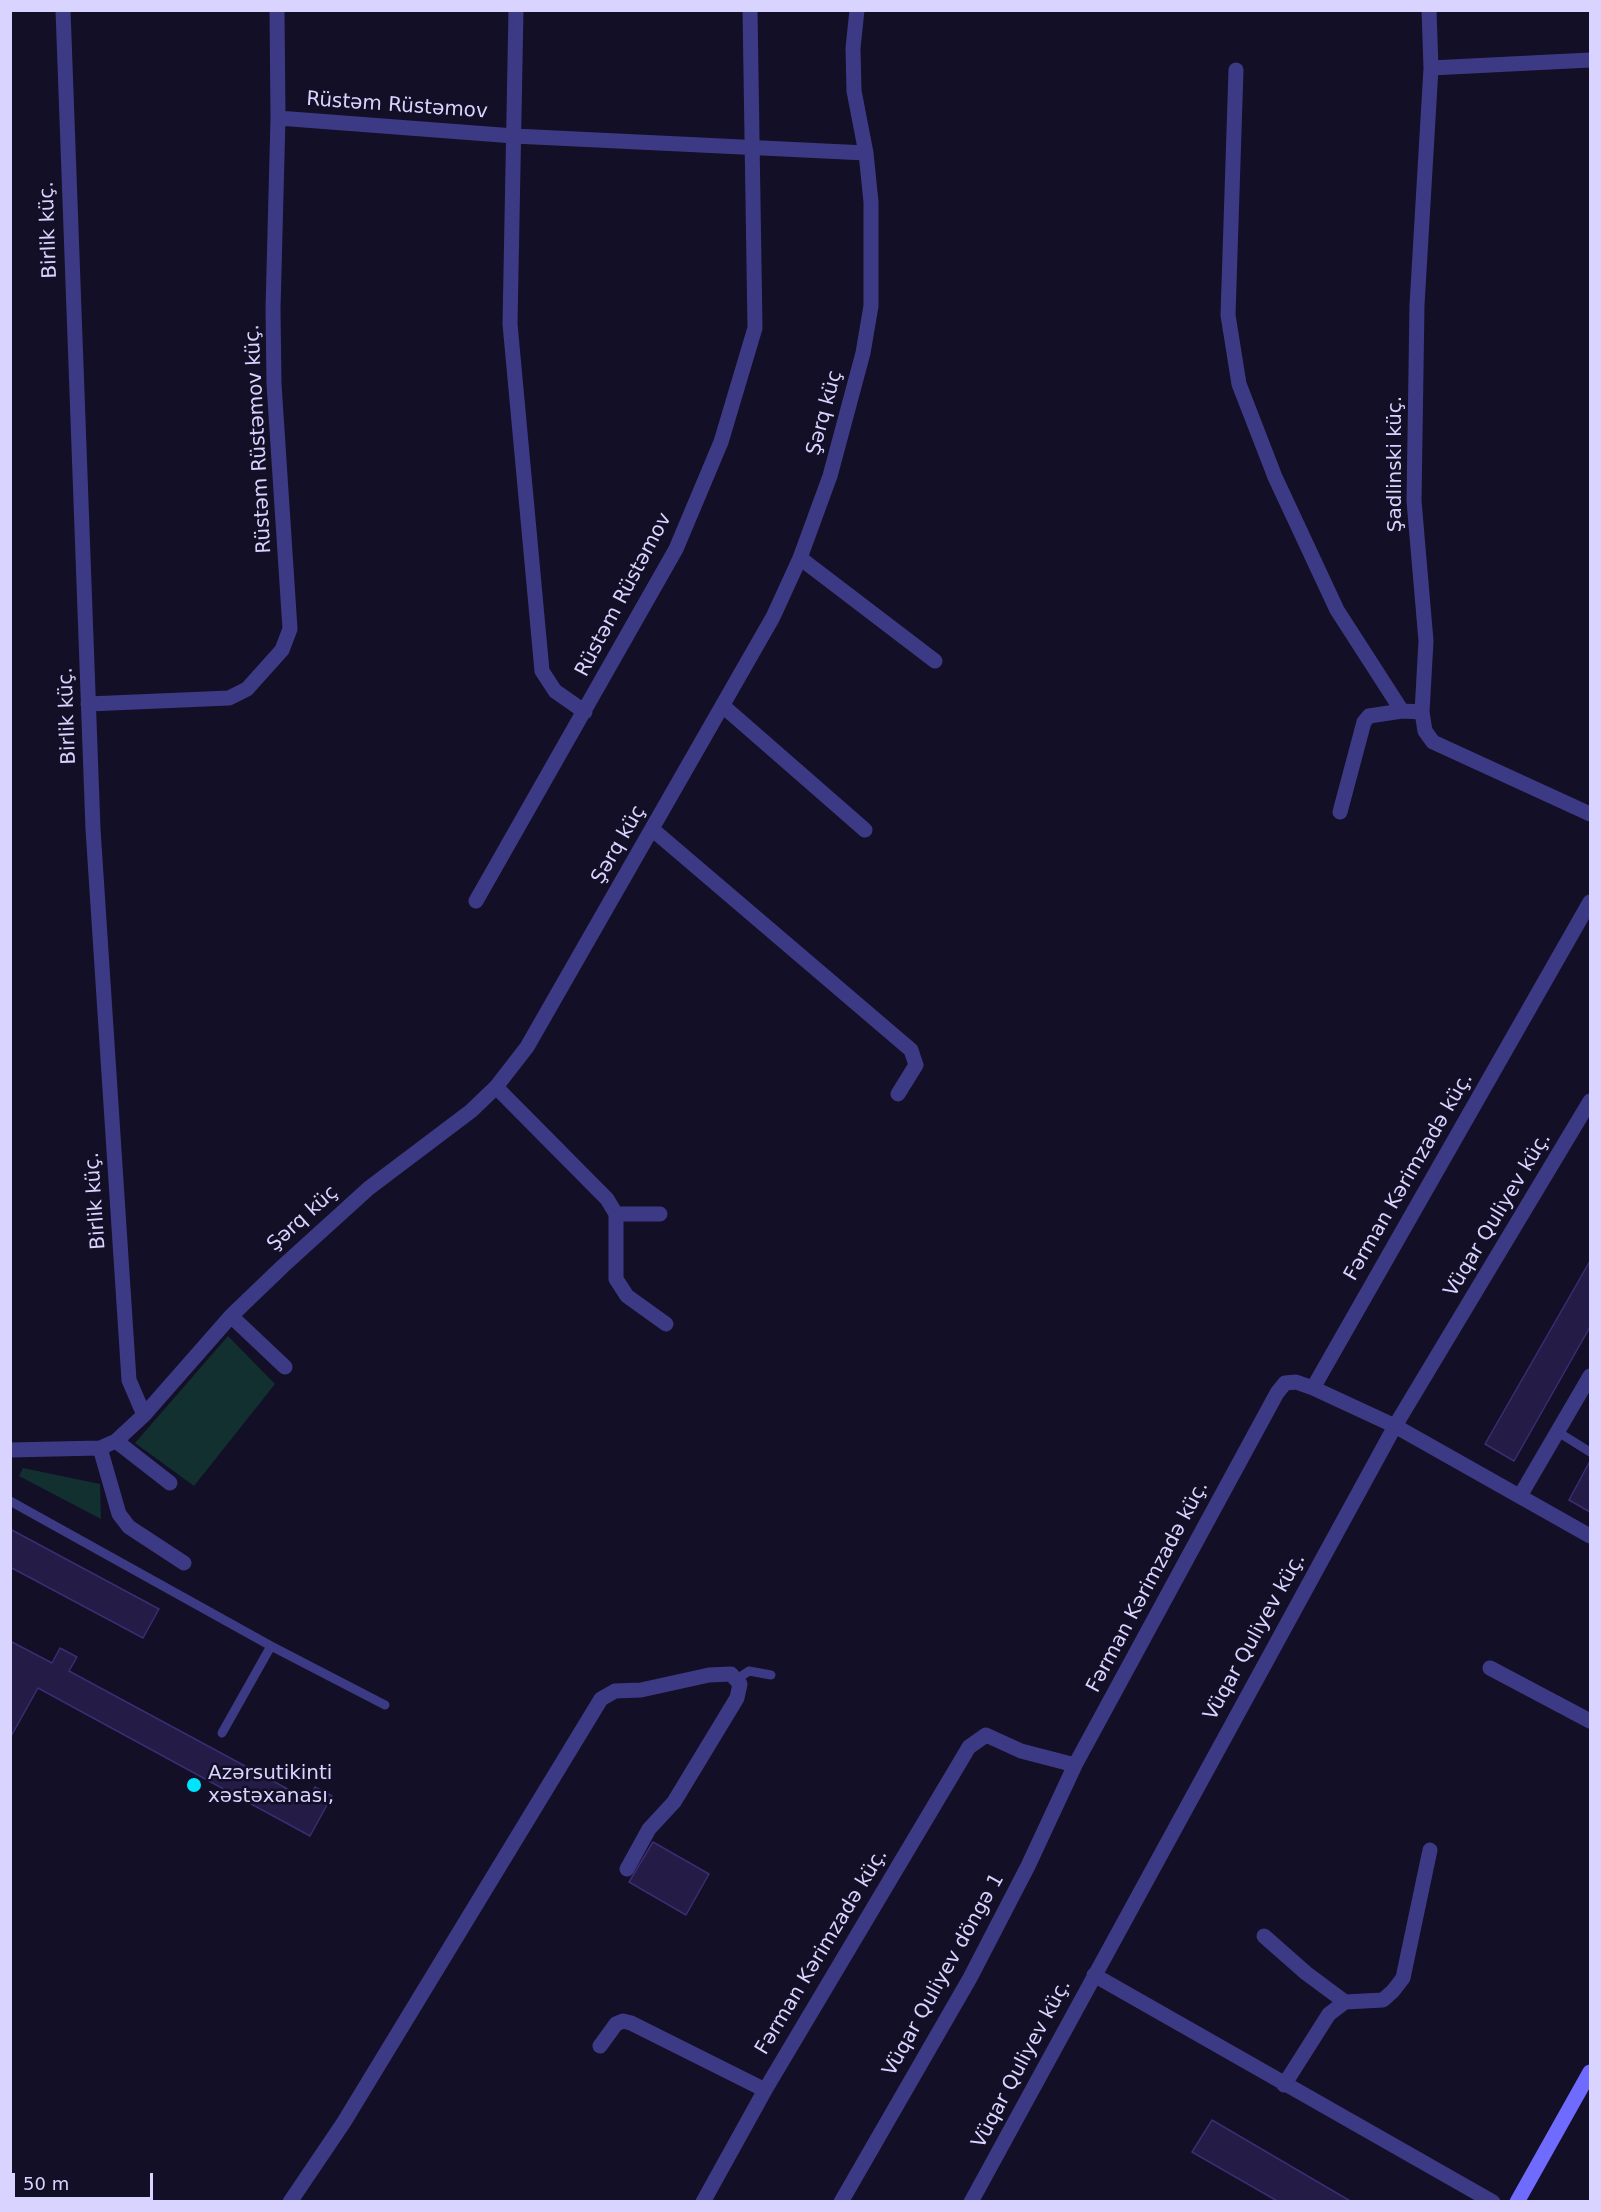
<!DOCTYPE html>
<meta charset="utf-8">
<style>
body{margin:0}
#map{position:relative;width:1601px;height:2212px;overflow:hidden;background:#130f26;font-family:"DejaVu Sans",sans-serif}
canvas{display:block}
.frame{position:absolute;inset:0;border:12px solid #d9d4ff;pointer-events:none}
.scale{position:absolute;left:12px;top:2173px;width:141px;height:27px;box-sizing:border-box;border:3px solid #d9d4ff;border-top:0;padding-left:8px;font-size:18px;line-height:21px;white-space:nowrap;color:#d9d4ff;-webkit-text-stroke:4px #130f26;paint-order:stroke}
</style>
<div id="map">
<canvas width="1601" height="2212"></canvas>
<div class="frame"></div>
<div class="scale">50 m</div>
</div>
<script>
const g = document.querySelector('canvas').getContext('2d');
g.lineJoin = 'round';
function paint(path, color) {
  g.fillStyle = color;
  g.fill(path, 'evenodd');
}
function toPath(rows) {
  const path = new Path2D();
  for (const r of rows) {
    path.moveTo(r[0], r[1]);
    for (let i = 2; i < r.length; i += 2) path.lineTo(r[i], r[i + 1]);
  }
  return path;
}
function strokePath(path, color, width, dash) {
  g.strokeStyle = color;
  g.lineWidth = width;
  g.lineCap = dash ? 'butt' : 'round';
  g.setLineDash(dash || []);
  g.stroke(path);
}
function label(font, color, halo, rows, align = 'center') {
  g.font = font + ' "DejaVu Sans",sans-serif';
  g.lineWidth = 5;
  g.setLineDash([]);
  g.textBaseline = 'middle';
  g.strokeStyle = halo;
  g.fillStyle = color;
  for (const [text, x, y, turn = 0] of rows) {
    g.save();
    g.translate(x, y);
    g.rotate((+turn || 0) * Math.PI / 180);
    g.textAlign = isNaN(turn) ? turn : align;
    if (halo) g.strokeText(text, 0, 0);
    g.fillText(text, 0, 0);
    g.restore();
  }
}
paint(toPath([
 [228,1336,275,1384,194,1486,135,1443],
 [23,1468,100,1484,101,1519,19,1476]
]), '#12302f');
const building = toPath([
 [1590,1261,1590,1327,1514,1461,1485,1444,1590,1261],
 [1590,1461,1590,1512,1569,1500,1590,1461],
 [10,1529,159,1609,143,1638,10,1567,10,1529],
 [10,1641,52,1663,60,1648,77,1657,69,1671,308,1800,315,1787,332,1796,310,1836,38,1688,10,1738,10,1641],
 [653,1842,709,1874,686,1915,629,1882,653,1842],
 [1212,2120,1352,2202,1279,2202,1192,2152,1212,2120]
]);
paint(building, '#241b47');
strokePath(building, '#3b2d73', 1.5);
strokePath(toPath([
 [1558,1432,1590,1452],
 [10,1501,271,1646,385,1705],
 [737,1679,749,1671,771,1675],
 [222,1733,271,1646]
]), '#3d3a85', 9);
strokePath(toPath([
 [63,10,93,829,129,1380,144,1415],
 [516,10,510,324,542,671,555,691,585,712],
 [1429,10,1431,68,1417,305,1414,501,1426,641,1422,712,1425,731,1433,742,1590,814],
 [1431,68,1590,60],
 [1236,70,1228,315,1239,384,1275,477,1337,610,1402,711,1422,712],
 [278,118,514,136,866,153],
 [800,558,935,661],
 [88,704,229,698,247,689,282,650,290,629,274,384,273,309,278,118,277,10],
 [723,706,865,830],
 [1340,812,1364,722,1369,716,1402,711],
 [652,829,911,1050,916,1065,898,1094],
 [476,901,676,549,721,442,755,328,750,10],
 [496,1087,607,1199,616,1214,616,1279,627,1296,666,1324],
 [616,1214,660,1214],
 [231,1316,285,1367],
 [1313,1388,1395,1426,1590,1536],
 [116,1441,170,1483],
 [100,1448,119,1514,129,1527,184,1563],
 [10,1450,100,1448,116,1441,144,1415,231,1316,283,1266,369,1188,471,1111,496,1087,527,1047,773,617,800,558,830,476,863,353,871,306,871,202,866,153,854,91,853,48,857,10],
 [1520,1496,1590,1376],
 [1490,1668,1590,1721],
 [1264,1936,1306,1973,1345,2002],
 [1094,1975,1493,2202],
 [600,2046,616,2024,623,2021,631,2023,765,2090],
 [1284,2085,1329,2014,1345,2002,1383,2000,1393,1991,1403,1978,1430,1850],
 [290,2202,344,2122,601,1699,615,1691,641,1690,709,1675,731,1674,740,1684,737,1698,674,1802,649,1829,627,1869],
 [703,2202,765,2090,969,1747,986,1735,1021,1751,1075,1765],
 [841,2202,970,1978,1028,1866,1075,1765,1277,1393,1285,1383,1296,1382,1313,1388,1590,902],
 [971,2202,1395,1426,1590,1101]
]), '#3d3a85', 15);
strokePath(toPath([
 [1517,2202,1590,2072]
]), '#6f6bff', 15);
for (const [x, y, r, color] of [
 [194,1785,8,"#00e5ff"]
]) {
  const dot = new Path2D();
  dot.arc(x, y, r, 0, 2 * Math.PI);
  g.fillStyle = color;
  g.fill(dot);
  strokePath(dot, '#130f26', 2);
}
label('20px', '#d9d4ff', '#130f26', [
 ["Rüstəm Rüstəmov",397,106,4],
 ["Birlik küç.",49,230,-92],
 ["Şərq küç",825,413,-75],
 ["Rüstəm Rüstəmov küç.",259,439,-93],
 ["Şadlinski küç.",1396,464,-90],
 ["Rüstəm Rüstəmov",624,595,-62],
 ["Birlik küç.",68,716,-92],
 ["Şərq küç",619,845,-60],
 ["Fərman Kərimzadə küç.",1409,1177,-60],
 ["Birlik küç.",96,1201,-94],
 ["Vüqar Quliyev küç.",1498,1215,-59],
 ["Şərq küç",303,1219,-42],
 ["Fərman Kərimzadə küç.",1148,1587,-62],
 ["Vüqar Quliyev küç.",1255,1637,-61],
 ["Fərman Kərimzadə küç.",822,1952,-59],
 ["Vüqar Quliyev döngə 1",944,1975,-61],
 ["Vüqar Quliyev küç.",1022,2064,-62]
]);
label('20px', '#d9d4ff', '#130f26', [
 ["Azərsutikinti",208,1774],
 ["xəstəxanası,",208,1797]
], 'left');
</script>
